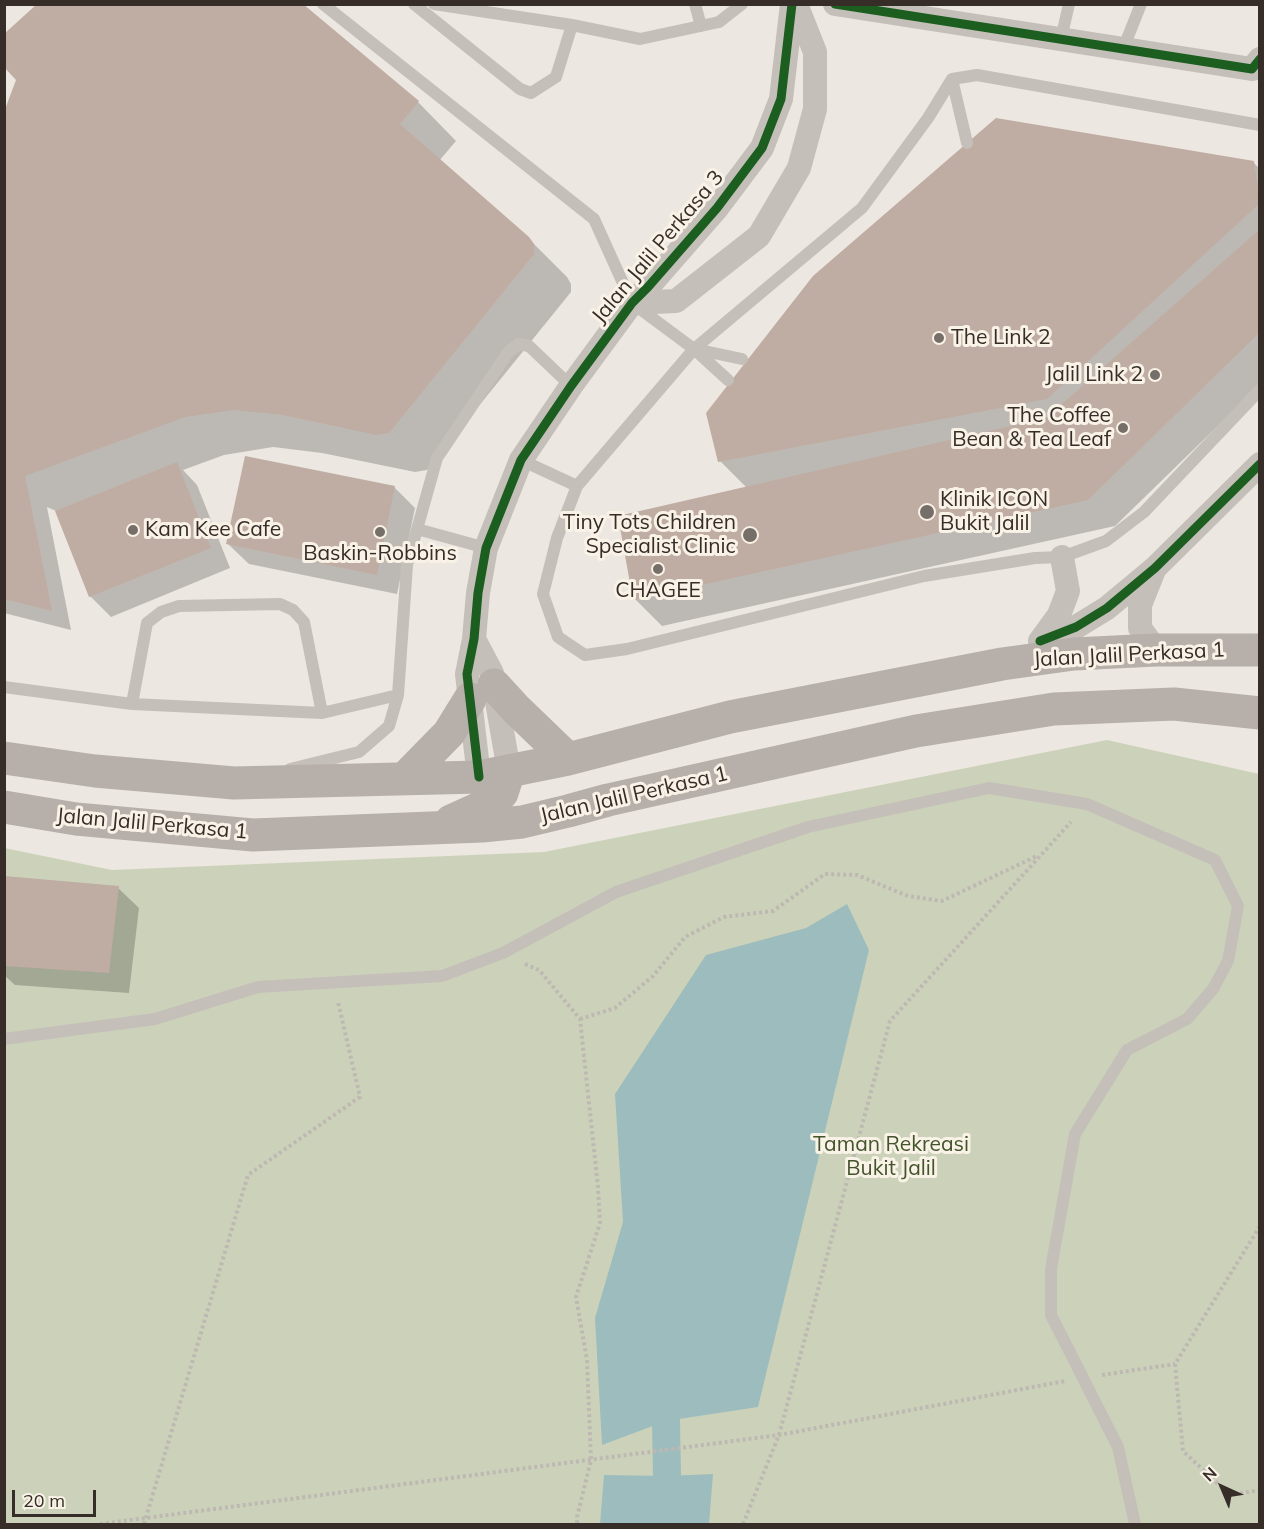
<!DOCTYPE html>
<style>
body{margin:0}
#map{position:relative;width:1264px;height:1529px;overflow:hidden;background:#ece7e0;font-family:Mulish,sans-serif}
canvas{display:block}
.frame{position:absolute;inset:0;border:6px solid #362d28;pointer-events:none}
.north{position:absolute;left:1192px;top:1457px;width:60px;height:60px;-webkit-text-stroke:4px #f9f2e7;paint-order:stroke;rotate:316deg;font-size:16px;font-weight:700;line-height:24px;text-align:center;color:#362d28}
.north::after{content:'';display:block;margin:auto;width:21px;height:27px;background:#362d28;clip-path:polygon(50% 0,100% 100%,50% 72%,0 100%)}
.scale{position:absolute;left:12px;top:1490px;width:84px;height:27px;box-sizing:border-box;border:3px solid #362d28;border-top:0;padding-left:8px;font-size:18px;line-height:21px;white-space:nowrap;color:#362d28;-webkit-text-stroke:4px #f9f2e7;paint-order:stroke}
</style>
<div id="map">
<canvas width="1264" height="1529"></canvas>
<div class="frame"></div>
<div class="north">N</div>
<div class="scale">20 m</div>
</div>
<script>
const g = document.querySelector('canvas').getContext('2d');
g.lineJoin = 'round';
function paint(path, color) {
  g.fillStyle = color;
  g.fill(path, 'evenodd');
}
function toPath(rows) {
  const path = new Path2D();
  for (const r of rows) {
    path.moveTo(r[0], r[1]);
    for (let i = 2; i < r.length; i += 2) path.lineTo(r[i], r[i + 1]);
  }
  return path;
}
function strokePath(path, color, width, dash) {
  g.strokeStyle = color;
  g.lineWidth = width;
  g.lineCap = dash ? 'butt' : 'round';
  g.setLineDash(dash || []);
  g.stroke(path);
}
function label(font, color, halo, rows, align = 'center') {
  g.font = font + ' Mulish,sans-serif';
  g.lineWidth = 6;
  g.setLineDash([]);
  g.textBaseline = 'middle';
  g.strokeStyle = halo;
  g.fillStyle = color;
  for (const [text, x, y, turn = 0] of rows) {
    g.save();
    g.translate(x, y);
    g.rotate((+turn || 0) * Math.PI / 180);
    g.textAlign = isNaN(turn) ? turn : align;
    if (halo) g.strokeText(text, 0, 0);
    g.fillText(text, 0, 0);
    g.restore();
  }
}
paint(toPath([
 [1107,740,1259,774,1259,1524,5,1524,4,848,112,870,544,852]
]), '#ccd2ba');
paint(toPath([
 [847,904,869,950,758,1407,666,1421,602,1445,595,1318,623,1222,615,1094,706,955,806,928],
 [713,1474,709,1524,600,1524,604,1475,667,1476]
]), '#9dbcbd');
paint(toPath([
 [301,4,418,102,456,141,439,161,528,238,567,277,571,284,571,292,427,470,415,472,322,453,273,447,224,455,183,470,197,485,230,568,111,617,90,596,56,511,47,507,71,630,4,613,4,117],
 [1253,162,1260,169,1260,385,1115,526,662,626,635,599,747,488,720,461],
 [394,487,415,508,397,594,249,564,228,544],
 [4,877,118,888,139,908,129,993,15,985,4,975]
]), '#0003');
strokePath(toPath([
 [666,1421,667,1476]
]), '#9dbcbd', 28);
paint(toPath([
 [37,4,303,4,419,101,400,124,529,237,534,244,534,254,389,433,376,435,283,415,234,410,185,417,25,476,52,611,4,599,4,112,16,80,4,67,4,34],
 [996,118,1254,161,1260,203,1047,399,718,462,706,413,813,276],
 [1260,229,1260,332,1088,500,633,600,618,516,1046,418],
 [245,456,395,486,377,575,226,544],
 [177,462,211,548,89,597,55,511],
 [4,876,119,886,109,973,4,966]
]), '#bfaca2');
strokePath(toPath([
 [525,964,539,970,580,1019,598,1187,600,1223,576,1297,587,1360,591,1460,577,1517,577,1524],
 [580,1019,615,1008,653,976,685,937,724,917,773,911,825,874,857,875,908,896,942,901,1037,856],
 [1260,1226,1175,1364,1183,1451,1230,1495,1260,1490],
 [1102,1375,1175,1364],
 [100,1524,779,1435,1065,1381],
 [144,1524,248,1175,360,1097,338,1002],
 [743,1524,779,1435,890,1021,1071,822]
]), '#beb8b2', 4, [3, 3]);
strokePath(toPath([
 [323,4,594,219,632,303,694,349,728,380],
 [414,4,520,89,531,93,556,77,572,25],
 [434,4,572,25,640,39,719,22,742,4],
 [695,4,701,26],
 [1061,39,1069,4],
 [1123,49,1141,4],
 [952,79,967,143],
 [1260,125,977,75,952,79,928,118,862,208,694,349,577,486,557,538,543,594,558,637,585,655,627,649,924,576,1035,558,1062,557,1106,541,1144,512,1260,390],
 [695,349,742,359],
 [521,460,577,486],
 [417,529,486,548],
 [4,687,132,704,322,713,398,695,407,565,437,458,509,351,519,344,529,346,571,386],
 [132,704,147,623,161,612,179,606,280,604,293,610,304,622,322,713],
 [290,769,359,752,389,726,398,695],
 [4,1039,155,1019,258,987,442,976,503,953,616,892,808,827,989,788,1087,804,1215,860,1238,906,1228,961,1213,989,1187,1019,1127,1050,1075,1134,1051,1269,1051,1315,1118,1447,1135,1524]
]), '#c5bfb9', 12);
strokePath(toPath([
 [835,4,1252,69,1260,59],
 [632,303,676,301,759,236,799,168,815,109,815,52,796,4],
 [1154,570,1140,605,1140,628,1156,650],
 [474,639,492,673,509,771],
 [1040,641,1076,627,1107,608,1155,568,1260,464],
 [1040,641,1059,615,1068,591,1062,557],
 [479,777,467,674,474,639,478,593,486,548,521,460,571,386,632,303,648,287,717,208,762,148,781,99,792,4]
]), '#c5bfb9', 24);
strokePath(toPath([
 [494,685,516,709,568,759],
 [4,758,95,771,234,783,479,777,568,759,730,717,1002,664,1074,654,1156,650,1260,650],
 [404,779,449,733,470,699],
 [4,807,76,819,253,835,482,826,522,822,568,811,608,800,916,731,1054,709,1174,704,1260,713],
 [451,821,495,801,502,793,509,771]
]), '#b6afaa', 33);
strokePath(toPath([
 [835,4,1252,69,1260,59],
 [1040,641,1076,627,1107,608,1155,568,1260,464],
 [479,777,467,674,474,639,478,593,486,548,521,460,571,386,632,303,648,287,717,208,762,148,781,99,792,4]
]), '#1b5e20', 9);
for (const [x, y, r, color] of [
 [939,338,6,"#766e68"],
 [1155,375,6,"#766e68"],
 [1123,428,6,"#766e68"],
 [927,512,8,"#766e68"],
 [133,530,6,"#766e68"],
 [380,532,6,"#766e68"],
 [750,535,8,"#766e68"],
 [658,569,6,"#766e68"]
]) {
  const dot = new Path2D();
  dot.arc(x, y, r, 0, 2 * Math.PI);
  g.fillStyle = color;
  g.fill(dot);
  strokePath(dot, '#f9f2e7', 2);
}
label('21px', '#362d28', '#f9f2e7', [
 ["Jalan Jalil Perkasa 3",658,247,-50],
 ["Jalan Jalil Perkasa 1",1129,655,-3],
 ["Jalan Jalil Perkasa 1",634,795,-13],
 ["Jalan Jalil Perkasa 1",152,824,5]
]);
label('21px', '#362d28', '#f9f2e7', [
 ["The Link 2",951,338],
 ["Jalil Link 2",1143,375,"right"],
 ["The Coffee",1111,416,"right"],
 ["Bean & Tea Leaf",1111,440,"right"],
 ["Klinik ICON",940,500],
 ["Bukit Jalil",940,524],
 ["Tiny Tots Children",736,523,"right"],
 ["Specialist Clinic",736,547,"right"],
 ["Kam Kee Cafe",145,530],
 ["Baskin-Robbins",380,554,"center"],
 ["CHAGEE",658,591,"center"]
], 'left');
label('21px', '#43542c', '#f9f2e7', [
 ["Taman Rekreasi",891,1145],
 ["Bukit Jalil",891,1169]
]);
</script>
